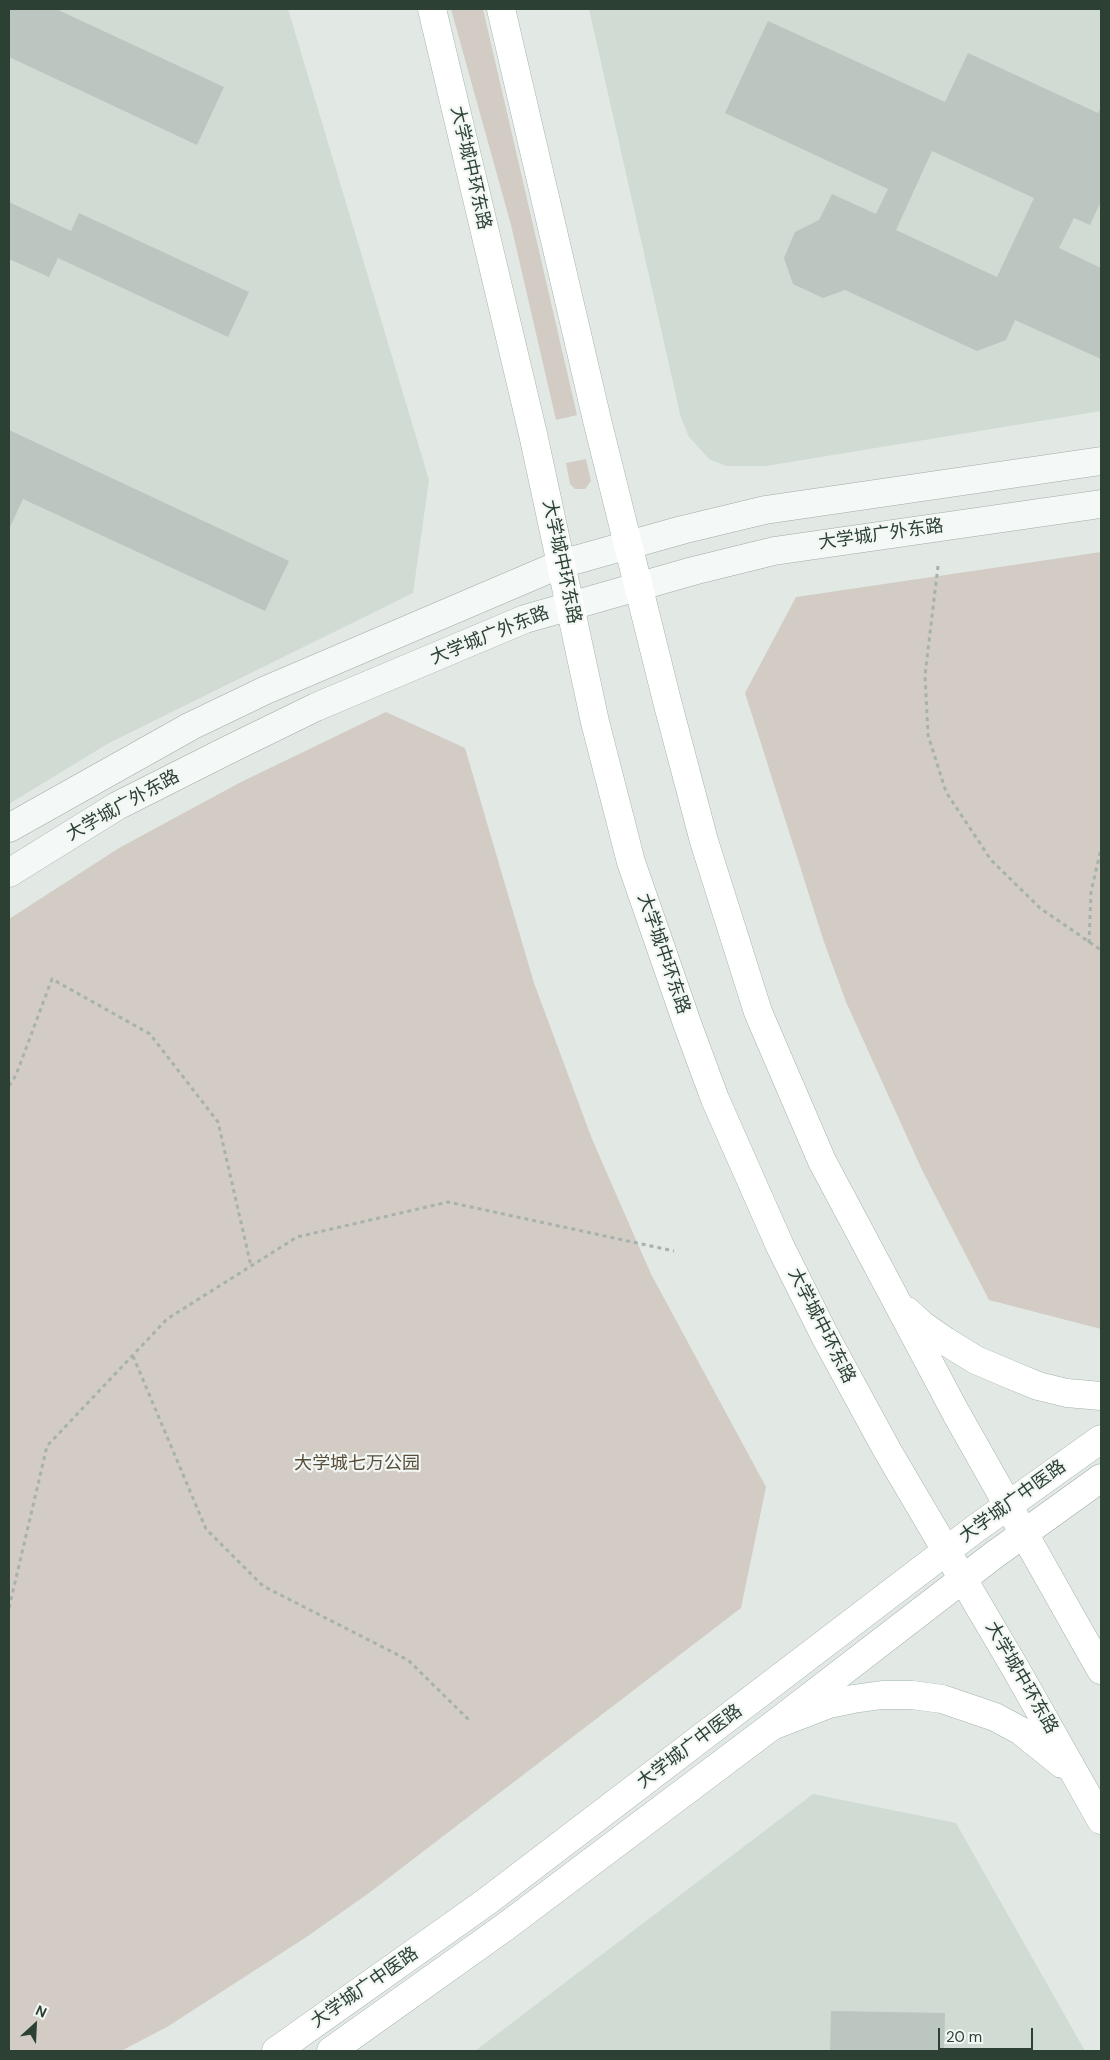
<!DOCTYPE html>
<meta charset="utf-8">
<style>
body{margin:0}
#map{position:relative;width:1110px;height:2060px;overflow:hidden;background:#e2e9e5;font-family:"DM Sans",sans-serif}
canvas{display:block}
.frame{position:absolute;inset:0;border:10px solid #2c4034;pointer-events:none}
.north{position:absolute;left:10px;top:2000px;width:50px;height:50px;-webkit-text-stroke:4px #f2f7f4;paint-order:stroke;rotate:25deg;font-size:14px;font-weight:700;line-height:20px;text-align:center;color:#2c4034}
.north::after{content:'';display:block;margin:auto;width:18px;height:22px;background:#2c4034;clip-path:polygon(50% 0,100% 100%,50% 72%,0 100%)}
.scale{position:absolute;left:938px;top:2028px;width:95px;height:22px;box-sizing:border-box;border:2px solid #2c4034;border-top:0;padding-left:6px;font-size:15px;line-height:18px;white-space:nowrap;color:#2c4034;-webkit-text-stroke:4px #f2f7f4;paint-order:stroke}
</style>
<div id="map">
<canvas width="1110" height="2060"></canvas>
<div class="frame"></div>
<div class="north">N</div>
<div class="scale">20 m</div>
</div>
<script>
const g = document.querySelector('canvas').getContext('2d');
g.lineJoin = 'round';
function paint(path, color) {
  g.fillStyle = color;
  g.fill(path, 'evenodd');
}
function toPath(rows) {
  const path = new Path2D();
  for (const r of rows) {
    path.moveTo(r[0], r[1]);
    for (let i = 2; i < r.length; i += 2) path.lineTo(r[i], r[i + 1]);
  }
  return path;
}
function strokePath(path, color, width, dash) {
  g.strokeStyle = color;
  g.lineWidth = width;
  g.lineCap = dash ? 'butt' : 'round';
  g.setLineDash(dash || []);
  g.stroke(path);
}
function label(font, color, halo, rows, align = 'center') {
  g.font = font + ' "DM Sans","Noto Sans SC",sans-serif';
  g.lineWidth = 4.5;
  g.setLineDash([]);
  g.textBaseline = 'middle';
  g.strokeStyle = halo;
  g.fillStyle = color;
  for (const [text, x, y, turn = 0] of rows) {
    g.save();
    g.translate(x, y);
    g.rotate((+turn || 0) * Math.PI / 180);
    g.textAlign = isNaN(turn) ? turn : align;
    if (halo) g.strokeText(text, 0, 0);
    g.fillText(text, 0, 0);
    g.restore();
  }
}
paint(toPath([
 [9,9,288,9,429,480,413,593,109,743,9,804],
 [589,9,1101,9,1101,411,766,466,726,466,709,459,689,437,681,418],
 [813,1794,956,1823,1085,2051,475,2051]
]), '#d0dbd4');
paint(toPath([
 [451,9,483,9,577,415,556,420,511,225],
 [586,459,591,481,585,489,575,489,570,484,566,463],
 [1101,552,1101,1329,989,1300,922,1170,846,1002,824,942,745,693,796,597],
 [386,712,465,748,534,983,592,1139,651,1274,766,1487,741,1608,369,1893,305,1938,167,2027,121,2051,9,2051,9,919,119,848,241,782]
]), '#d2ccc4');
paint(toPath([
 [9,9,56,9,224,87,197,145,9,57],
 [768,21,945,102,968,53,1098,113,1101,107,1101,201,1090,225,1074,218,1059,248,1101,268,1101,359,1015,320,1006,340,977,351,845,290,823,298,793,284,784,258,795,232,819,220,832,194,876,214,888,189,725,113],
 [932,151,1034,198,997,277,896,230],
 [9,202,71,231,79,213,249,292,228,337,58,258,49,277,9,259],
 [9,430,289,561,265,611,23,499,9,529],
 [831,2011,945,2013,944,2051,830,2051]
]), '#bac6bf');
const tertiary = toPath([
 [9,828,191,726,266,690,561,564,682,530,765,510,1101,461],
 [9,873,117,806,226,751,316,707,525,619,693,571,774,551,1101,504]
]);
const secondary = toPath([
 [276,2051,486,1902,975,1529,1101,1439],
 [331,2051,505,1927,772,1726,994,1555,1101,1478]
]);
const primary = toPath([
 [432,9,533,434,595,722,631,862,688,1026,715,1099,780,1246,825,1336,887,1450,1017,1671,1101,1820],
 [501,9,597,420,667,701,704,841,758,1012,822,1161,956,1413,1101,1670],
 [907,1311,922,1325,945,1341,976,1360,1009,1374,1038,1386,1067,1393,1101,1396],
 [772,1726,829,1704,853,1699,882,1695,912,1695,942,1699,995,1717,1021,1731,1062,1764]
]);
strokePath(tertiary, '#a0aca5', 29);
strokePath(secondary, '#a0aca5', 29);
strokePath(primary, '#a2b4a9', 29);
strokePath(toPath([
 [938,566,925,675,928,735,946,792,991,860,1040,908,1101,950],
 [1089,943,1091,892,1101,849],
 [9,1086,16,1075,52,979,150,1034,218,1122,251,1266],
 [133,1356,206,1529,263,1586,408,1660,470,1721],
 [9,1608,47,1446,167,1319,297,1237,448,1202,674,1251]
]), '#a8b2ac', 3, [4, 4]);
strokePath(tertiary, '#f4f8f6', 28);
strokePath(secondary, '#fff', 28);
strokePath(primary, '#fff', 28);
label('18px', '#2c4034', '#f2f7f4', [
 ["大学城中环东路",470,168,77],
 ["大学城广外东路",881,535,-8],
 ["大学城中环东路",561,562,78],
 ["大学城广外东路",490,636,-22],
 ["大学城广外东路",123,806,-29],
 ["大学城中环东路",663,954,71],
 ["大学城中环东路",821,1326,63],
 ["大学城广中医路",1013,1502,-36],
 ["大学城中环东路",1021,1678,60],
 ["大学城广中医路",690,1747,-37],
 ["大学城广中医路",365,1988,-35]
]);
label('18px', '#5a4e3a', '#f2f7f4', [
 ["大学城七万公园",357,1464]
]);
</script>
